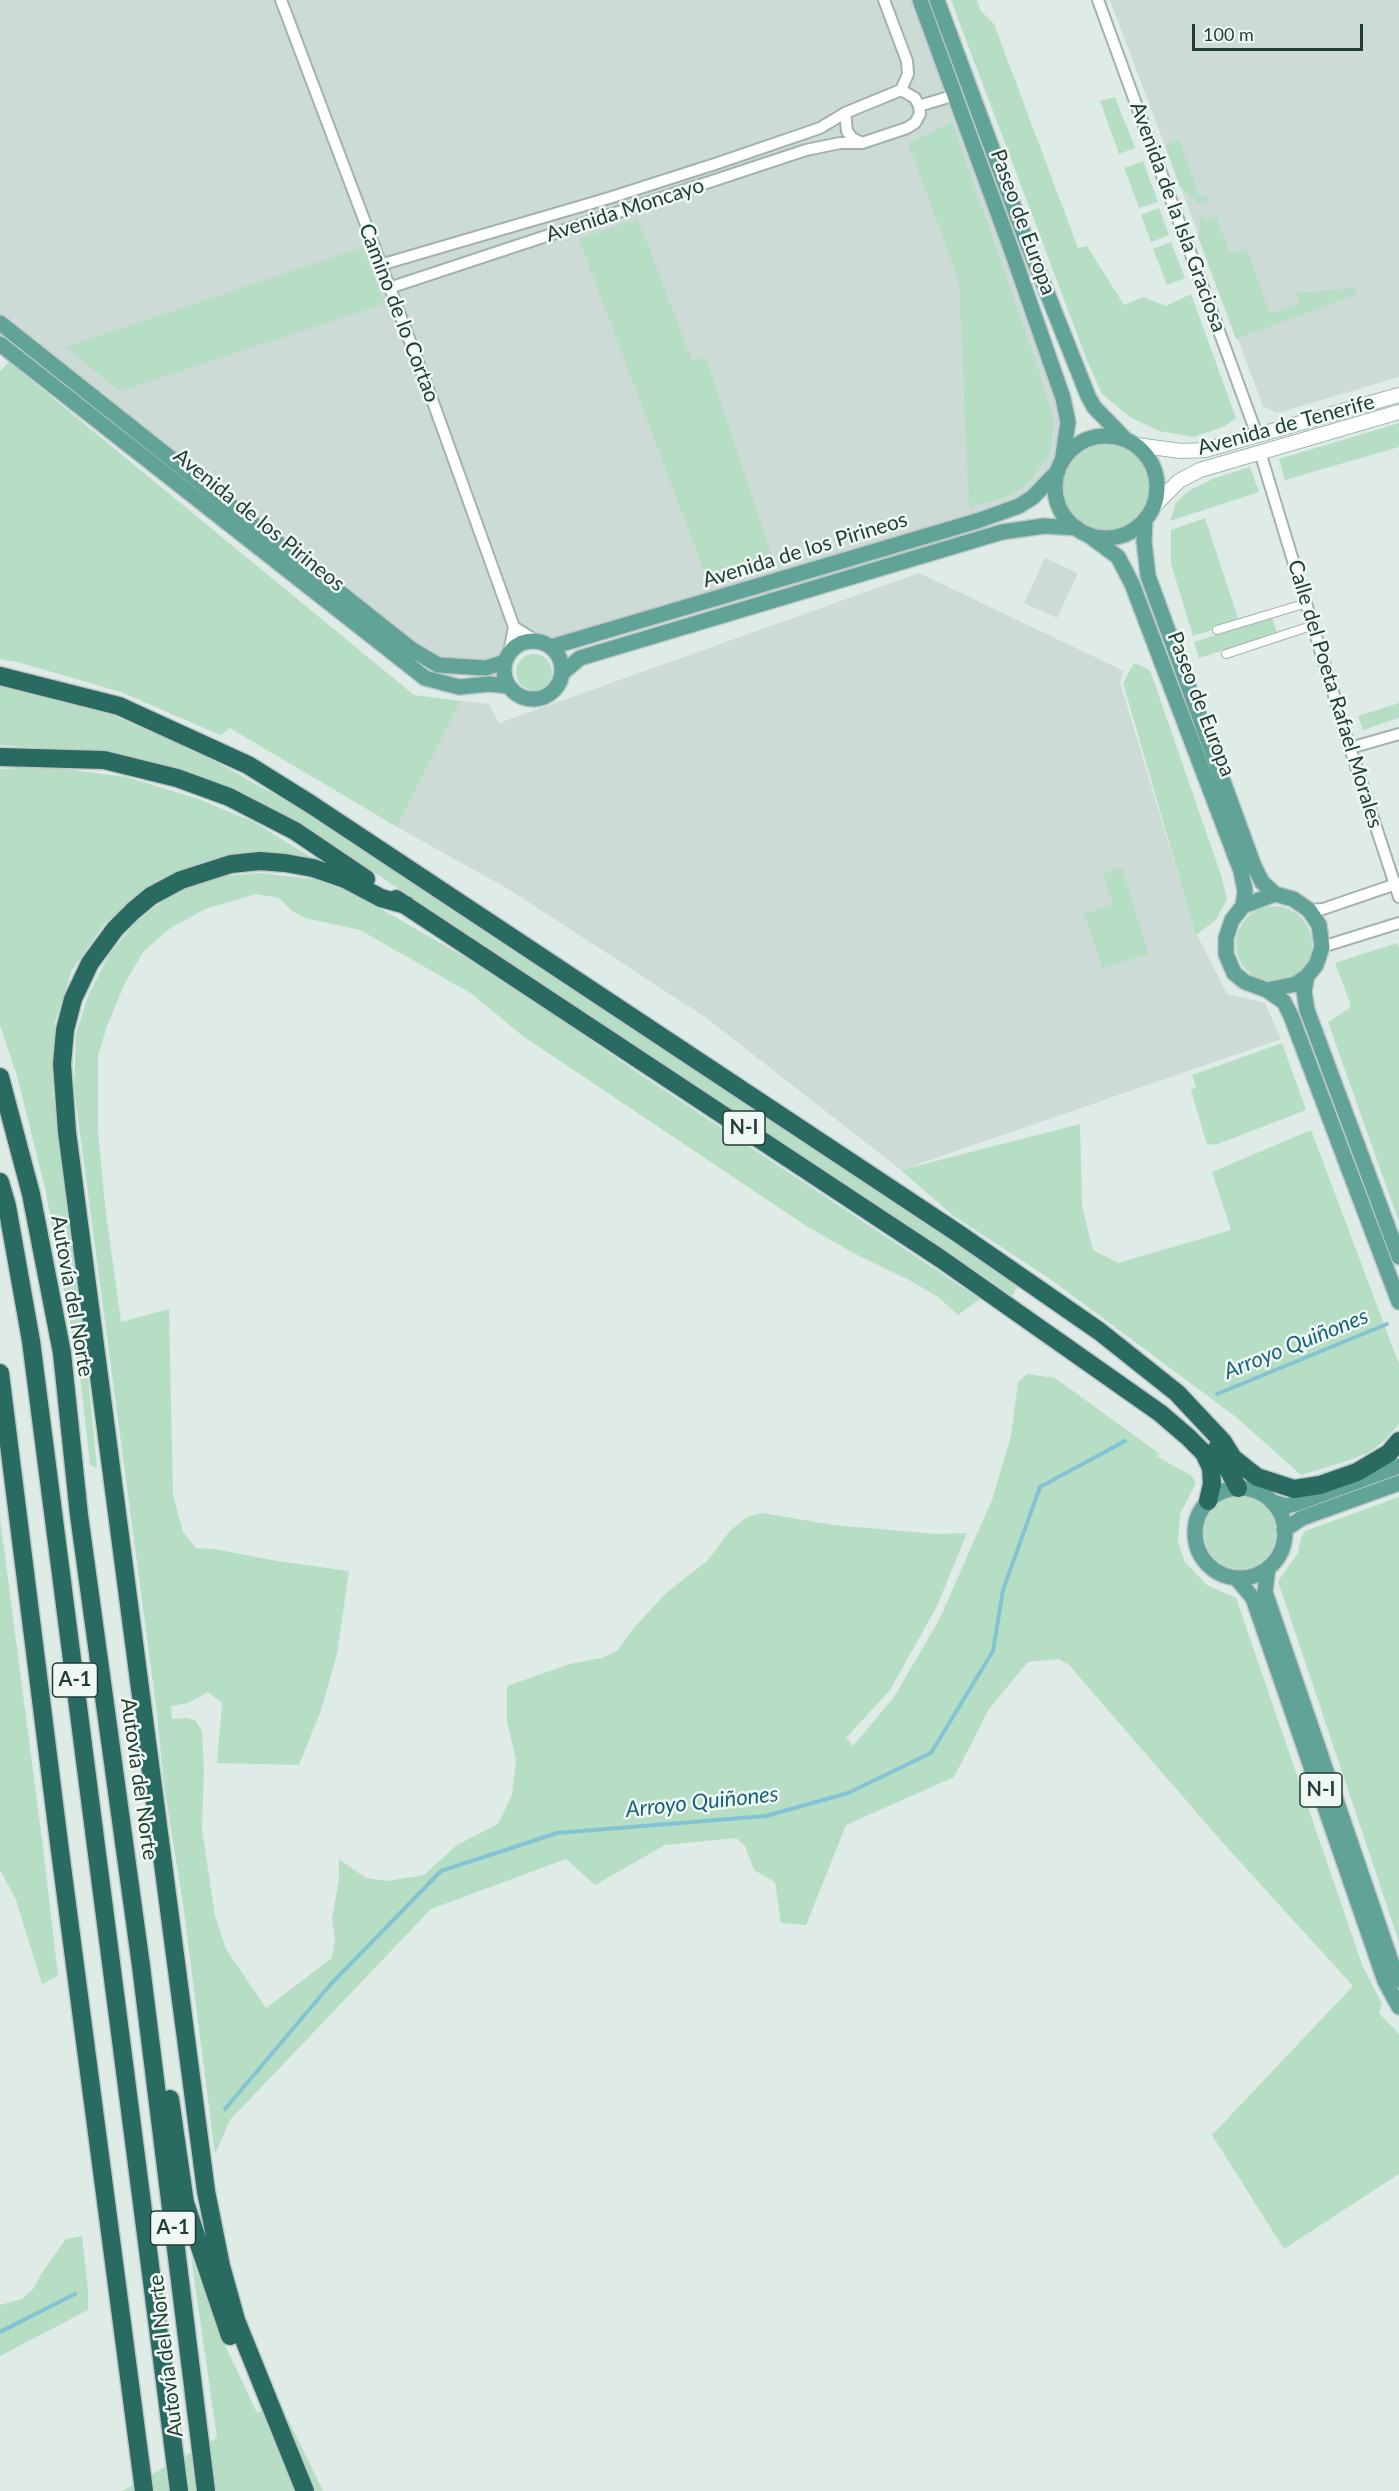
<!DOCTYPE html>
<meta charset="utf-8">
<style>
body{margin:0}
#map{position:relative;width:1399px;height:2491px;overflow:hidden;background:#dfebe7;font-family:Lato,sans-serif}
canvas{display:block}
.scale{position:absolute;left:1192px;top:24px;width:171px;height:27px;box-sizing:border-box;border:3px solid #1f3c36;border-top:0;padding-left:8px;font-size:18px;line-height:21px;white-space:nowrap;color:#1f3c36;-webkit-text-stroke:4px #f0f8f4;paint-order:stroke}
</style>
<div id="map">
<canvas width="1399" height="2491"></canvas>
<div class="scale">100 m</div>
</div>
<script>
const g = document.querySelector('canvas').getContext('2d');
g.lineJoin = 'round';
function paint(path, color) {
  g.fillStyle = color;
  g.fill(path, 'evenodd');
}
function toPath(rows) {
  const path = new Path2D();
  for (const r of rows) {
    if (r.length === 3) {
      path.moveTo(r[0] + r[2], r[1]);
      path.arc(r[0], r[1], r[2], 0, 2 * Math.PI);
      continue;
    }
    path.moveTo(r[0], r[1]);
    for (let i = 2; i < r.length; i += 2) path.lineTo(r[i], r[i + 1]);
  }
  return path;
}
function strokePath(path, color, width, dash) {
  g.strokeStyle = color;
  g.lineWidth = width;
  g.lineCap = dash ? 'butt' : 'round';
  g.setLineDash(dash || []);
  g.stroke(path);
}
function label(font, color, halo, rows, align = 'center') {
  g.font = font + ' Lato,sans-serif';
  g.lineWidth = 5;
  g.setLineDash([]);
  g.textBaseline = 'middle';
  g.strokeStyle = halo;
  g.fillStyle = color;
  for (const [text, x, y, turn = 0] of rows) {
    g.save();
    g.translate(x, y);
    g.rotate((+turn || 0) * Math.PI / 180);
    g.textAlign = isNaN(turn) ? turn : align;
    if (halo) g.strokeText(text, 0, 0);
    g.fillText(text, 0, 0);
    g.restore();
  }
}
paint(toPath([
 [0,0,920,0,1063,398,1062,462,1033,497,551,647,536,641,519,644,486,668,438,665,0,323],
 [1110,0,1399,0,1399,377,1277,413,1263,406],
 [1045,558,1078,573,1057,618,1024,603],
 [919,573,1124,671,1120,682,1195,931,1227,994,1265,1003,1281,1039,901,1170,705,1017,510,890,397,827,461,701,489,704,499,723]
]), '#cddbd6');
paint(toPath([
 [951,0,977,0,981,11,994,24,1078,248,1087,246,1124,305,1143,297,1166,306,1191,294,1236,418,1225,426,1194,437,1159,431,1130,417,1102,394,1088,363],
 [1115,97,1135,148,1119,154,1100,101],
 [952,122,1036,361,1054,422,1050,454,1029,482,1012,495,969,508,959,281,908,143],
 [1179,140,1200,197,1208,195,1210,200,1199,204,1180,187,1165,146],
 [1143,161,1158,202,1139,208,1124,168],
 [1159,208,1169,235,1151,242,1141,215],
 [1203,213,1206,220,1216,216,1230,254,1246,248,1270,314,1300,304,1296,293,1354,288,1358,294,1236,339,1198,237,1201,214],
 [637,219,643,232,692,361,706,357,773,560,771,563,709,584,579,239],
 [1171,242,1185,278,1167,285,1153,249],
 [363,247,385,304,119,391,66,347],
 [9,362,414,695,461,701,397,827,230,728,220,735,121,692,17,662,0,659,0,371],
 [1399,423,1399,447,1285,480,1279,459],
 [1107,487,44],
 [1250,467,1259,492,1170,521,1176,503,1188,491,1215,478],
 [1205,518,1239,621,1193,636,1171,564,1171,530],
 [1272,617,1277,633,1199,658,1194,642],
 [534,672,18],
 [1134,663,1150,670,1221,875,1227,899,1216,920,1196,935,1123,683],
 [0,686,112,715,202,754,333,827,1019,1284,1012,1296,328,842,264,805,181,770,106,753,0,745],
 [1399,703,1399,718,1363,730,1358,716],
 [49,767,126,777,196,798,254,822,314,859,277,856,215,859,157,880,105,923,72,970,55,1022,53,1092,73,1226,97,1468,90,1465,80,1375,45,1188,17,1076,0,1025,0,769],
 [1122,867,1148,954,1103,968,1084,914,1113,905,1103,874],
 [259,873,313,879,355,894,496,975,638,1073,980,1299,958,1315,938,1297,909,1280,853,1253,805,1225,524,1037,472,994,360,930,305,918,292,911,279,898,256,894,205,909,169,929,143,952,125,983,107,1026,98,1056,98,1131,105,1205,121,1322,169,1309,173,1495,183,1532,196,1548,214,1549,277,1561,349,1571,337,1654,321,1710,299,1765,217,1763,222,1703,208,1692,188,1703,171,1706,172,1719,187,1718,195,1720,202,1731,204,1769,202,1829,215,1916,226,1949,266,2008,332,1958,335,1938,332,1919,339,1878,339,1859,366,1878,388,1881,424,1875,457,1845,498,1824,512,1795,516,1760,507,1721,507,1686,570,1664,601,1658,617,1651,634,1628,666,1593,707,1561,730,1531,747,1517,762,1513,833,1525,936,1534,967,1533,937,1606,890,1690,846,1738,853,1746,894,1697,939,1620,992,1500,1011,1436,1018,1382,1027,1374,1055,1378,1160,1454,1156,1456,1192,1476,1196,1483,1180,1514,1178,1543,1185,1562,1207,1585,1236,1598,1363,1967,1382,2004,1379,2013,1399,2034,1399,2174,1284,2249,1212,2135,1353,1986,1223,1843,1069,1665,1059,1659,1028,1662,989,1709,954,1777,846,1825,806,1925,781,1923,775,1882,754,1870,745,1846,736,1838,665,1845,595,1885,566,1859,431,1909,230,2120,215,2154,183,1904,164,1785,156,1706,74,1088,76,1034,88,996,109,955,135,923,169,896,209,878],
 [1274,944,38],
 [1397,943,1399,948,1399,1222,1328,1022,1350,1008,1350,1003,1335,963],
 [1282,1043,1306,1110,1218,1144,1207,1145,1191,1090,1196,1087,1192,1075],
 [1080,1124,1082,1206,1093,1250,1118,1263,1231,1230,1212,1172,1311,1130,1399,1364,1399,1424,1384,1441,1368,1453,1344,1462,1301,1475,1236,1417,1053,1281,951,1214,901,1170],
 [1399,1497,1399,1942,1278,1581,1298,1553,1301,1538,1305,1531],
 [1240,1533,36],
 [0,1518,43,1847,58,1976,42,1984,16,1900,0,1870],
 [82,2236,88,2290,88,2310,0,2356,0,2305,22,2299,34,2288,41,2274,66,2239],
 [191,2256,224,2343,257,2413,280,2403,323,2491,122,2491,217,2438]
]), '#b6dec4');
strokePath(toPath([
 [1217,1394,1387,1324],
 [225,2109,330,1985,441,1871,557,1833,766,1816,848,1793,931,1753,993,1651,1003,1590,1040,1487,1125,1441],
 [0,2332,75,2294]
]), '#83c3d4', 4);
const pedestrian = toPath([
 [1217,630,1307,603],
 [1226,654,1314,625]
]);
const minor = toPath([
 [281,0,433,402,514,627,509,653],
 [884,0,907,61,908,74,901,90],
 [1098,0,1257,435],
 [901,90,915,98,919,106,920,114,915,123,907,128,862,143,852,138,847,131,845,113,901,90],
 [919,106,955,95],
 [380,265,609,198,718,163,820,128,845,113],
 [389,288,806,150,840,143,862,143],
 [1260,452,1350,748,1399,897],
 [514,627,536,641],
 [1350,748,1399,734],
 [1309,910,1323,909,1399,883],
 [1322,947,1399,923]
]);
const secondary = toPath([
 [1136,445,1181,451,1205,450,1399,395],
 [1154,506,1179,481,1200,470,1399,412]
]);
const primary = toPath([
 [920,0,1010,246,1063,398,1068,422,1062,462],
 [937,0,1026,240,1088,396,1094,407,1126,440],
 [0,323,411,649,438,665,486,668,504,662],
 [0,344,425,678,459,687,490,684,508,686],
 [1106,487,51],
 [1145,520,1144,541,1148,576,1254,866,1262,882,1275,894],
 [1087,534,1118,557,1132,584,1241,871,1245,891,1243,906],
 [533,670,29],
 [551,647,977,521,1019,506,1033,497,1058,471],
 [562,673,580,658,1002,532,1044,526,1077,528],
 [1275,894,1293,899,1309,910,1319,925,1322,947,1316,965,1307,976,1296,984,1267,990,1245,982,1234,973,1226,954,1226,938,1232,920,1243,906,1275,894],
 [1307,976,1304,991,1307,1010,1399,1257],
 [1267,990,1284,1002,1291,1016,1399,1302],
 [1240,1533,45],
 [1272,1502,1287,1506,1298,1503,1399,1466],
 [1284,1530,1302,1518,1399,1483],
 [1268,1568,1265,1592,1395,1973,1399,1980],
 [1236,1578,1253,1598,1385,1981,1399,2007]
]);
const motorway = toPath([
 [0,676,119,706,248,765,312,805,959,1234,1099,1331,1177,1393,1223,1442,1233,1458,1257,1477,1294,1489,1320,1485,1357,1472,1389,1453,1399,1441],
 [0,757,104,760,177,778,229,797,295,831,366,879],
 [396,899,941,1259,1160,1413,1188,1437,1204,1453,1211,1468,1212,1484,1208,1501],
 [0,1077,31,1194,62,1353,79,1515,141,1966,206,2491],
 [0,1182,7,1206,31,1341,179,2491],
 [0,1373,60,1851,144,2491],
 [1217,1448,1238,1488],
 [170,2099,185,2203,230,2336],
 [305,2491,236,2320,221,2266,206,2191,67,1132,62,1064,65,1030,73,999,90,963,115,929,133,911,151,896,181,880,231,864,260,861,285,863,313,868,345,879,381,898,406,905]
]);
strokePath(pedestrian, '#a2b3ae', 10);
strokePath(minor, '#a2b3ae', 14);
strokePath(secondary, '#9db8b0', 16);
strokePath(primary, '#c0c8c7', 18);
strokePath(motorway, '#c0c8c7', 21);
strokePath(pedestrian, '#fff', 8);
strokePath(minor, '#fff', 10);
strokePath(secondary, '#fff', 14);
strokePath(primary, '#61a497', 15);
strokePath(motorway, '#296a61', 18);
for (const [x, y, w] of [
 [744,1128,42],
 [75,1680,45],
 [1321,1790,42],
 [173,2228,45]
]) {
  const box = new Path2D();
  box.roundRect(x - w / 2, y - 17, w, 34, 4.5);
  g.fillStyle = '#f0f8f4';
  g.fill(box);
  strokePath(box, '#1f3c36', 1.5);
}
label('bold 20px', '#1f3c36', null, [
 ["N-I",744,1128],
 ["A-1",75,1680],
 ["N-I",1321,1790],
 ["A-1",173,2228]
]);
label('21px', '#1f3c36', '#f0f8f4', [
 ["Avenida Moncayo",625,210,-18],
 ["Avenida de la Isla Graciosa",1178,217,70],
 ["Paseo de Europa",1023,222,70],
 ["Camino de lo Cortao",399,313,69],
 ["Avenida de Tenerife",1286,425,-15],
 ["Avenida de los Pirineos",259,520,39],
 ["Avenida de los Pirineos",805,550,-17],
 ["Calle del Poeta Rafael Morales",1335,694,73],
 ["Paseo de Europa",1201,704,69],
 ["Autovía del Norte",72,1296,80],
 ["Autovía del Norte",139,1779,82],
 ["Autovía del Norte",166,2356,-97]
]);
label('italic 22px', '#16647b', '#f0f8f4', [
 ["Arroyo Quiñones",1296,1344,-22],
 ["Arroyo Quiñones",702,1802,-6]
]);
</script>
